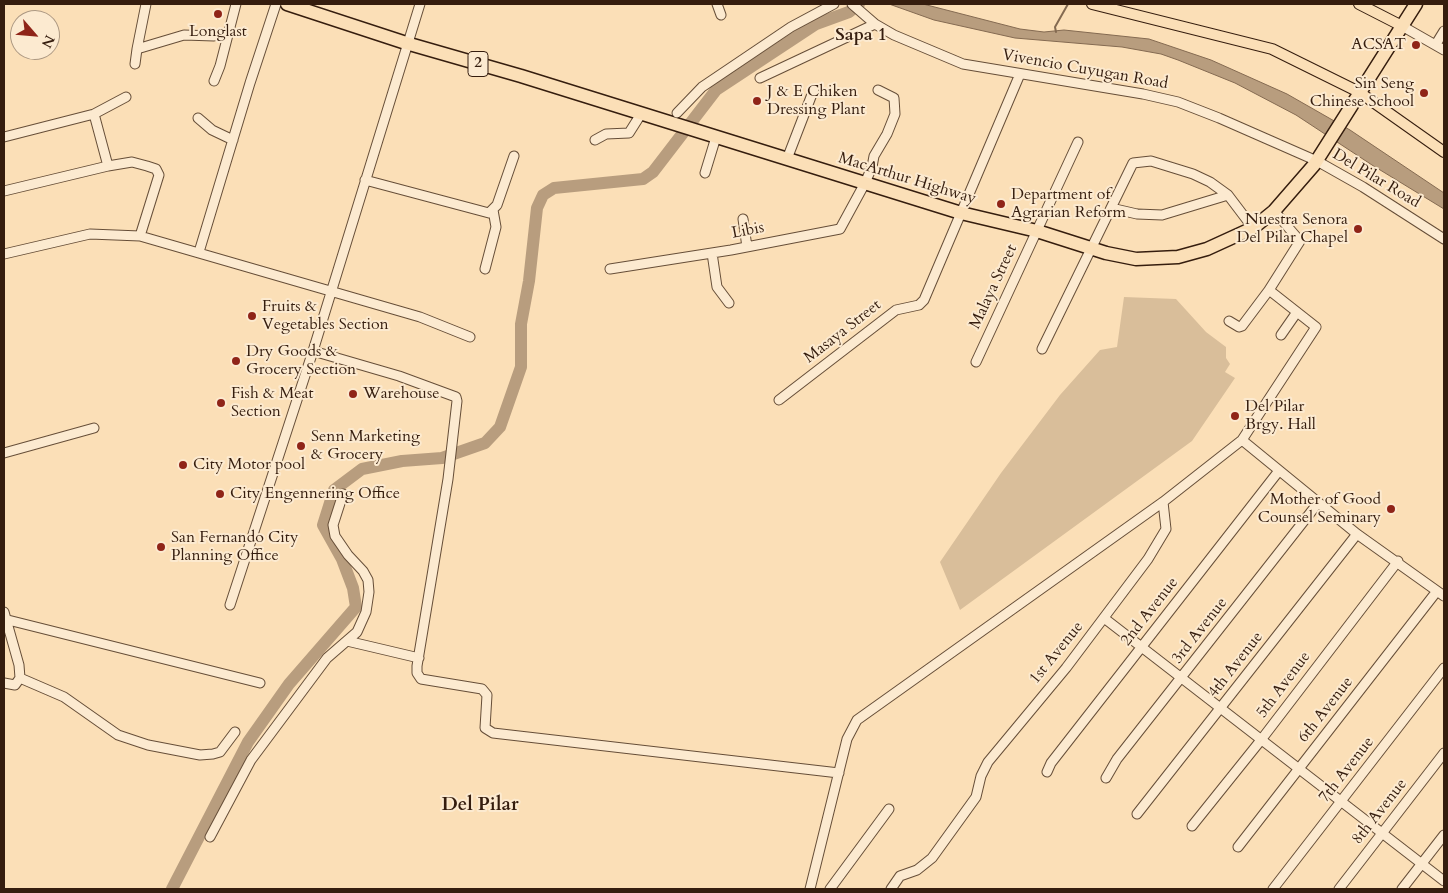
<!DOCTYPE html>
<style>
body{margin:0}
#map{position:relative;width:1448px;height:893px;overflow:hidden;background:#fbdfb7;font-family:Cardo,serif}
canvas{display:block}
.frame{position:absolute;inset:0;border:5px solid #351d0e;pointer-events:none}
.north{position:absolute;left:10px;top:10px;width:50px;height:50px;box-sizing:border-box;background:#fcead0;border:1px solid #ac9882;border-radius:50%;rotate:117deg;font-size:14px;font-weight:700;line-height:20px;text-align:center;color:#351d0e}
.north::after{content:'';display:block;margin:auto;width:18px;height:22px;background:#8f2418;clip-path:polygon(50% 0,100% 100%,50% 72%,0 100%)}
</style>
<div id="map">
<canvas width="1448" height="893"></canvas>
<div class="frame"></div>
<div class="north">N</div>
</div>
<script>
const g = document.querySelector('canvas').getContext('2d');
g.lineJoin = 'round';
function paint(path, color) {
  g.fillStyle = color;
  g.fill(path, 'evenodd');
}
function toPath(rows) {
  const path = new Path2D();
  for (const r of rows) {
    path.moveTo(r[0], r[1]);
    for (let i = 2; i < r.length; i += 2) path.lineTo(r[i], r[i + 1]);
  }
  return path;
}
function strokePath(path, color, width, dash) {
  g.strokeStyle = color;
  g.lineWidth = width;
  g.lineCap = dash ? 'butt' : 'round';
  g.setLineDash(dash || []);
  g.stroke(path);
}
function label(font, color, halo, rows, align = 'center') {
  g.font = font + ' Cardo,serif';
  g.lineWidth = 4;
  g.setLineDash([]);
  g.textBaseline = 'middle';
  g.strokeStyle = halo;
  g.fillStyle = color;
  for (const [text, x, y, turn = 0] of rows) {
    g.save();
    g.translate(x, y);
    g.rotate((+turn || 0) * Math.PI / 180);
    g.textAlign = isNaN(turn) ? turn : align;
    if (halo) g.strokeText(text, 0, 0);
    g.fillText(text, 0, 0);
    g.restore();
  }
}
paint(toPath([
 [1124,297,1176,299,1206,332,1226,347,1226,358,1230,364,1225,372,1235,378,1192,441,960,610,940,562,1001,473,1060,395,1100,350,1117,347]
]), '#d9be9a');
const water = toPath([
 [889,4,923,4,1020,29,1044,32,1064,30,1149,39,1211,60,1287,94,1350,130,1444,193,1444,209,1372,165,1296,115,1235,83,1178,60,1161,54,1122,47,1015,38,934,20,889,4]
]);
paint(water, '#b89d7e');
strokePath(water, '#846a51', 1);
strokePath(toPath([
 [1056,32,1055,27,1068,4]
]), '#846a51', 2);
strokePath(toPath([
 [172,889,248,742,289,684,356,607,353,588,342,559,323,525,334,490,362,469,402,461,442,458,485,443,500,427,521,367,521,324,529,281,537,208,543,195,554,188,643,179,653,172,716,90,816,24,849,12,859,4]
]), '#b89d7e', 12);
const minor = toPath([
 [146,4,137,49,184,35,214,36],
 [717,4,721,15],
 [852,4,875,24,894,35,963,64,1143,94,1178,102,1219,118,1317,161,1363,187,1444,239],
 [1402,26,1444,50],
 [1436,44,1444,31],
 [135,64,137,49],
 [760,78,875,24],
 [214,81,220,66,236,4],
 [677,113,702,87,791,27,834,4],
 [94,114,126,97],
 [198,118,212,130,233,140],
 [4,137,94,114,108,166],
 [595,140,606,134,629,133,641,114],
 [787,159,814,89],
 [705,173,716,137],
 [365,180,489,213,497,205,514,156],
 [4,191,108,166,132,162,147,166,156,169,159,175,140,236],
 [1111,208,1137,214,1162,215,1228,195],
 [743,219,747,247],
 [199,252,250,83,276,4],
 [712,253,717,287,729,303],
 [4,254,90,234,140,236,420,317,470,337],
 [485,269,496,227,493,210],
 [610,269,731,250,840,229,865,183,872,167,874,156,887,134,895,114,894,98,878,90],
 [1229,321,1239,327,1242,326,1269,290],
 [1281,335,1297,312],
 [1042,349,1133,163,1151,161,1193,174,1210,182,1228,195,1253,228],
 [313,351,399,376,456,397,457,401,448,479,417,666,417,673,421,679,482,689,487,695,485,728,493,733,839,773],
 [976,362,1078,142],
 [779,400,896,310,919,305,924,300,1020,74],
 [1242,440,1357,534,1444,596],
 [4,453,94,428],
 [230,605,313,351,420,4],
 [4,612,19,665,20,678],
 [1104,618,1444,881],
 [4,619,260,683],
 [347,641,419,658],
 [20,678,64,697,118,735,148,745,200,755,213,754,220,752,235,732],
 [4,683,15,685,20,678],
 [1047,772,1051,763,1278,472],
 [1106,778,1117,759,1318,503],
 [1137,814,1357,534],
 [1192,826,1261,740,1398,561],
 [210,837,251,760,327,658,357,632,366,612,369,592,368,580,363,571,348,555,335,536,333,525,343,494],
 [1238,847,1437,591],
 [810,889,847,739,857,720,1163,502,1242,440,1316,327,1269,290,1300,241,1274,211],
 [830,889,889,809],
 [891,889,900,876,917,870,932,858,976,797,981,776,988,762,1066,668,1148,559,1166,529,1163,502],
 [1273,889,1444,668],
 [1339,889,1444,753],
 [1402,889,1444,835]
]);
const major = toPath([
 [1092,4,1272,49,1359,92,1444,152],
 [1359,4,1402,26]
]);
const highway = toPath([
 [287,4,406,43,521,76,961,213,1037,231,1106,253,1136,259,1178,257,1207,249,1253,228,1274,211,1314,165,1416,4]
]);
strokePath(minor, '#664e38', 11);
strokePath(major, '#351d0e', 12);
strokePath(highway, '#351d0e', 15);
strokePath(minor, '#fcead0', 9);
strokePath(major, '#fbdfb7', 10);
strokePath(highway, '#fbdfb7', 12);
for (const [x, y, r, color] of [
 [218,14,5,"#8f2418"],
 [1416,45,5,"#8f2418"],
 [1424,93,5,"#8f2418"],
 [757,101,5,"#8f2418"],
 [1001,204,5,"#8f2418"],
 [1358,229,5,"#8f2418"],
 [252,316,5,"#8f2418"],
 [236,361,5,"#8f2418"],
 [353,394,5,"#8f2418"],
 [221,403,5,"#8f2418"],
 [1235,416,5,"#8f2418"],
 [301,446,5,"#8f2418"],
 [183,465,5,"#8f2418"],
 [220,494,5,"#8f2418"],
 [1391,509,5,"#8f2418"],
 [161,547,5,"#8f2418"]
]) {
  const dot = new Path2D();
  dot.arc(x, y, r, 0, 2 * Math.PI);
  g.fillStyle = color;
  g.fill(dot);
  strokePath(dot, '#fcead0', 2);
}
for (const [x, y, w] of [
 [478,64,20]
]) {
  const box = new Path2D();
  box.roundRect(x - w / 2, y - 12.5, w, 25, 4);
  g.fillStyle = '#fcead0';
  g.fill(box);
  strokePath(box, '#351d0e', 1);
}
label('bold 15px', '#351d0e', null, [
 ["2",478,64]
]);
label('16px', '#351d0e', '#fcead0', [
 ["Longlast",218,32,"center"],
 ["ACSAT",1406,45,"right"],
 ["Sin Seng",1414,84,"right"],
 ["Chinese School",1414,102,"right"],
 ["J & E Chiken",767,92],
 ["Dressing Plant",767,110],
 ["Department of",1011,195],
 ["Agrarian Reform",1011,213],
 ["Nuestra Senora",1348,220,"right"],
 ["Del Pilar Chapel",1348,238,"right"],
 ["Fruits &",262,307],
 ["Vegetables Section",262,325],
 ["Dry Goods &",246,352],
 ["Grocery Section",246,370],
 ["Fish & Meat",231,394],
 ["Section",231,412],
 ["Warehouse",363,394],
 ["Del Pilar",1245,407],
 ["Brgy. Hall",1245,425],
 ["Senn Marketing",311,437],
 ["& Grocery",311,455],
 ["City Motor pool",193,465],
 ["City Engennering Office",230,494],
 ["Mother of Good",1381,500,"right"],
 ["Counsel Seminary",1381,518,"right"],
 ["San Fernando City",171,538],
 ["Planning Office",171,556]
], 'left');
label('16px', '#351d0e', '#fcead0', [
 ["Vivencio Cuyugan Road",1085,70,10],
 ["MacArthur Highway",907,179,17],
 ["Del Pilar Road",1376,179,31],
 ["Libis",748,231,-11],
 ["Malaya Street",994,287,-65],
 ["Masaya Street",843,332,-38],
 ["2nd Avenue",1150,612,-52],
 ["3rd Avenue",1200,631,-52],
 ["1st Avenue",1057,653,-51],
 ["4th Avenue",1236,665,-52],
 ["5th Avenue",1284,685,-53],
 ["6th Avenue",1326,710,-52],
 ["7th Avenue",1347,770,-52],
 ["8th Avenue",1380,812,-52]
]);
label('bold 18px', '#351d0e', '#fcead0', [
 ["Sapa 1",861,36]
]);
label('bold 19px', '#351d0e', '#fcead0', [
 ["Del Pilar",480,806]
]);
</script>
